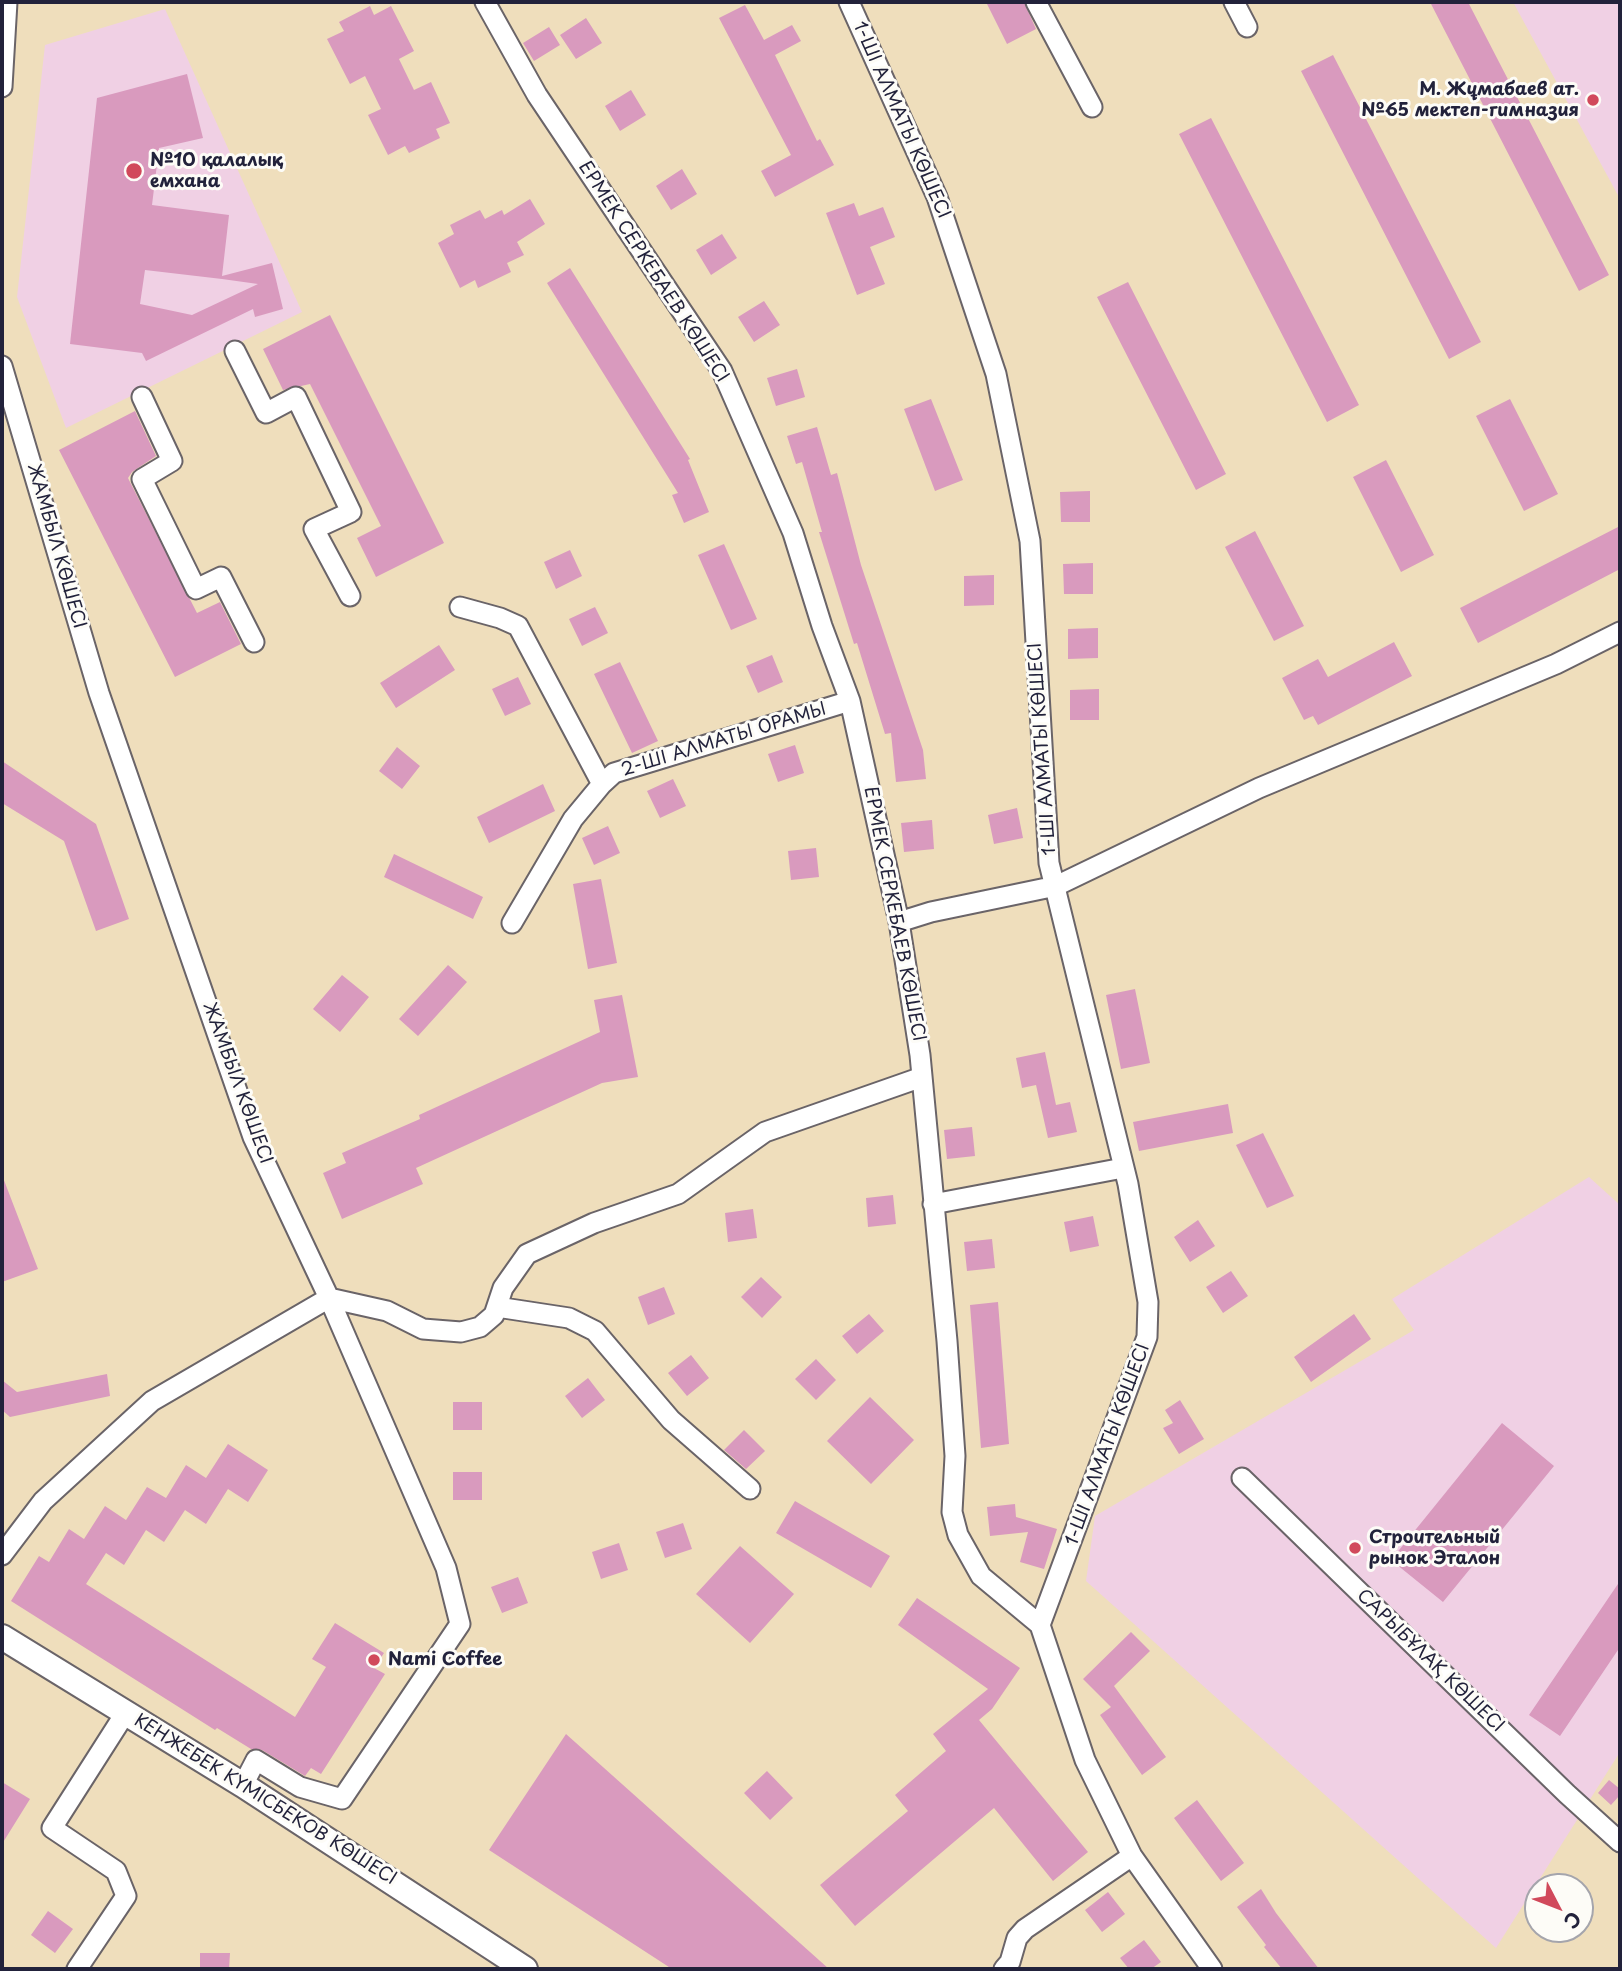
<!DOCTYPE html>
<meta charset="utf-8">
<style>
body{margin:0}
#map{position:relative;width:1622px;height:1971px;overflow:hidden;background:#efdebc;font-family:"Playpen Sans",sans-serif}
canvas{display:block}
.frame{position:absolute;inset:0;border:4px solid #22223b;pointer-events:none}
.north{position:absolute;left:1524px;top:1873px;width:70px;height:70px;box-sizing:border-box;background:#fdfcf7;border:2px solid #a5a5ac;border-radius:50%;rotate:132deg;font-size:19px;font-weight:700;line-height:28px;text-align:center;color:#22223b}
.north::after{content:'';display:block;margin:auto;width:24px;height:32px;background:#d1495b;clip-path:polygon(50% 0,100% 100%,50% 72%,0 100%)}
</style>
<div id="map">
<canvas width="1622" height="1971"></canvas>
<div class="frame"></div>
<div class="north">С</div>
</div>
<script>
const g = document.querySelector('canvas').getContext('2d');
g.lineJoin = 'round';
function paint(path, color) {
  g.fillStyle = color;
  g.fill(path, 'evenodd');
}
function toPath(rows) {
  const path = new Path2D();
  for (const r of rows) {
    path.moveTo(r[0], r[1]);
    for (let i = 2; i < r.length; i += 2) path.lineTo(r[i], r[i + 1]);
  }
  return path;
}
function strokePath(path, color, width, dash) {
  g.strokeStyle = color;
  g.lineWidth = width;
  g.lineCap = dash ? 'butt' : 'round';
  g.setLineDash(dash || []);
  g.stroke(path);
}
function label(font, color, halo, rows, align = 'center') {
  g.font = font + ' "Playpen Sans",sans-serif';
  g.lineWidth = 6;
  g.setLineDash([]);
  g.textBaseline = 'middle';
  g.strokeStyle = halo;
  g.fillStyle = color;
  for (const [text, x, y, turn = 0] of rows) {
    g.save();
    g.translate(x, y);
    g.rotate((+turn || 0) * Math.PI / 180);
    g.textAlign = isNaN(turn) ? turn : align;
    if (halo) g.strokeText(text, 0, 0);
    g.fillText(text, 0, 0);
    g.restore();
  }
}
paint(toPath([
 [1513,2,1620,2,1620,199],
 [165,9,302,312,66,428,17,297,45,45],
 [1589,1177,1620,1205,1620,1752,1496,1948,1086,1581,1095,1516,1414,1330,1392,1299]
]), '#f0d0e4');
paint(toPath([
 [986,2,1024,2,1036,29,1007,44],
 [1430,2,1468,2,1609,275,1579,291],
 [745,5,764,40,792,25,801,41,775,55,817,141,820,139,834,165,775,197,761,171,791,155,719,18],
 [370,6,374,15,391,6,414,51,399,59,414,90,431,82,450,123,436,129,440,138,409,153,405,146,388,155,368,115,381,109,365,76,350,84,327,39,344,31,339,22],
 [586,18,602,43,576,59,560,35],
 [549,27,560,45,534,61,523,43],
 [1333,55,1481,342,1449,359,1301,71],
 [187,74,203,138,159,148,152,205,229,215,222,276,272,263,283,309,255,317,253,309,146,361,142,353,70,344,97,98],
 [145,270,222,279,258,284,192,315,140,304],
 [631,90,646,115,620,131,605,106],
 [1211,118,1359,405,1327,422,1179,134],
 [682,169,697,194,671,210,656,186],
 [530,199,545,224,517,242,524,255,507,263,511,272,478,288,475,280,460,288,438,243,454,234,450,225,480,210,485,219,502,210,504,215],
 [854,203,859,216,883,207,895,237,870,247,885,284,857,295,826,213],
 [722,234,737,258,711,275,696,250],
 [570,268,690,459,688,460,709,512,684,523,672,495,678,493,547,283],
 [1128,282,1226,474,1196,490,1097,297],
 [764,301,780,325,754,342,738,317],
 [330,315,444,543,376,577,357,538,381,526,310,384,283,390,263,349],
 [797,369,805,397,776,406,767,378],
 [931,399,963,480,935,491,904,409],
 [1510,399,1558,494,1524,511,1476,416],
 [135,411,156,456,132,472,128,478,131,484,197,613,220,602,241,644,175,677,59,450],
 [817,427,831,475,837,473,861,565,923,750,926,779,896,782,891,733,885,734,857,643,854,644,819,532,822,532,802,462,796,464,787,436],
 [1386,460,1434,555,1401,572,1353,477],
 [1090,491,1090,522,1061,522,1060,492],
 [1620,526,1620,569,1478,643,1460,608],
 [1255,531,1304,626,1274,641,1225,547],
 [724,544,757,619,731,630,698,555],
 [570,550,582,576,556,589,544,562],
 [1093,563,1093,594,1064,594,1063,564],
 [994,575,994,605,964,606,964,576],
 [595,607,608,633,582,646,569,619],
 [1098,628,1098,658,1068,659,1068,629],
 [1394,642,1412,676,1318,725,1313,716,1304,720,1282,678,1318,659,1328,677],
 [439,645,455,670,396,708,380,683],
 [772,655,783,682,758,693,746,666],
 [620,662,658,741,632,753,594,674],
 [518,677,531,704,505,716,492,689],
 [1099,689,1099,720,1070,720,1070,690],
 [795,745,804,773,778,782,768,754],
 [397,747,420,766,402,789,379,771],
 [2,761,96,824,129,919,96,931,64,841,2,803],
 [673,779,686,806,660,818,647,791],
 [543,784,555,811,489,843,477,817],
 [1017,808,1023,838,994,844,988,815],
 [932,820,934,849,904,852,901,823],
 [608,826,620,853,594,865,582,838],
 [816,848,819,877,791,880,788,851],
 [394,854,483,897,473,919,384,877],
 [601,879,617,963,588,969,573,884],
 [448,965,467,982,418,1036,399,1019],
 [342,975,369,997,340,1032,313,1009],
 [1135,989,1150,1063,1121,1069,1106,995],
 [622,995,638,1077,602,1083,416,1168,423,1184,342,1219,323,1173,346,1163,342,1153,420,1119,419,1115,600,1032,594,1000],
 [1045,1052,1056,1105,1070,1102,1077,1132,1048,1138,1036,1085,1022,1088,1016,1058],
 [1228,1104,1233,1133,1139,1151,1133,1122],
 [972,1127,975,1156,947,1159,944,1130],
 [1263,1133,1294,1196,1267,1208,1236,1145],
 [2,1175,38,1269,2,1282],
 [893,1195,896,1224,868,1227,866,1198],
 [753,1209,757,1238,728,1242,725,1213],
 [1093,1216,1099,1246,1070,1252,1064,1222],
 [1198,1220,1215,1246,1190,1262,1174,1237],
 [992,1239,995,1268,967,1271,964,1242],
 [1231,1271,1248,1296,1223,1313,1206,1287],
 [761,1277,782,1297,762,1318,741,1297],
 [664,1287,675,1314,648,1325,638,1297],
 [998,1302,1009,1444,981,1448,970,1305],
 [869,1314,884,1331,857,1354,842,1336],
 [1354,1314,1371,1339,1311,1382,1294,1357],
 [691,1355,709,1378,687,1396,668,1373],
 [816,1359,836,1380,816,1400,795,1379],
 [107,1374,110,1396,10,1417,2,1410,2,1380,17,1392],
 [588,1378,605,1400,582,1418,565,1396],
 [870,1397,914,1440,871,1484,827,1441],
 [1180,1400,1204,1439,1179,1454,1163,1428,1173,1423,1165,1410],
 [453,1402,482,1402,482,1430,453,1430],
 [1502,1423,1554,1466,1443,1602,1391,1560],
 [744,1430,765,1451,746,1469,724,1450],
 [228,1444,268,1470,248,1502,228,1489,206,1524,185,1510,164,1542,146,1530,124,1565,106,1553,86,1584,295,1717,326,1667,312,1659,335,1623,384,1653,374,1668,385,1674,321,1774,311,1768,305,1776,262,1750,251,1749,217,1728,215,1730,11,1601,39,1556,49,1562,69,1529,84,1539,105,1506,126,1520,147,1487,166,1498,186,1465,206,1478],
 [453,1472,482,1472,482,1500,453,1500],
 [795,1501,890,1556,871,1588,776,1533],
 [1015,1504,1016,1517,1057,1529,1044,1569,1020,1562,1028,1532,990,1536,987,1507],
 [683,1523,692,1549,665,1558,656,1532],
 [619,1543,628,1570,601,1579,592,1552],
 [740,1546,794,1594,750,1643,696,1594],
 [518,1577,528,1603,502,1613,491,1587],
 [1620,1581,1620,1647,1560,1736,1529,1715],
 [917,1598,1020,1668,992,1709,979,1720,1088,1852,1053,1881,994,1808,855,1926,820,1885,908,1811,895,1795,946,1751,933,1734,988,1689,898,1625],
 [1131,1632,1150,1651,1114,1686,1166,1757,1142,1775,1100,1715,1111,1707,1083,1679],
 [566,1734,829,1969,672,1969,489,1850],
 [767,1771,793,1798,770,1820,744,1793],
 [1609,1780,1620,1789,1620,1795,1611,1805,1598,1793],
 [2,1782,30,1799,2,1844],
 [1197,1800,1244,1863,1221,1881,1174,1818],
 [1261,1889,1276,1913,1319,1969,1282,1969,1264,1947,1266,1945,1237,1907],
 [1108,1892,1125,1914,1102,1932,1085,1910],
 [48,1911,73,1929,55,1953,31,1935],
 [1144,1940,1161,1962,1151,1969,1129,1969,1120,1958],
 [200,1953,230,1953,229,1969,200,1969]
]), '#d99abe');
const minor = toPath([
 [485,2,537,95,722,371,793,533,822,626,850,701,899,922,920,1055,947,1341,955,1456,952,1512,958,1535,981,1576,1040,1625,1085,1760,1132,1856,1212,1969],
 [849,2,937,197,996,374,1030,541,1049,863,1128,1184,1148,1302,1147,1337,1040,1625],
 [1036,2,1092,107],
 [1234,2,1247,27],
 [2,87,7,2],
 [235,351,266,413,296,397,351,512,314,529,350,596],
 [2,366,99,693,253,1137,329,1298,446,1568,460,1624,342,1799,300,1787,256,1760,243,1785],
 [142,397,172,461,142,479,196,589,221,577,254,642],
 [460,607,500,618,518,626,602,784,573,819,512,923],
 [602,784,614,773,850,701],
 [899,922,931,912,1056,886,1259,788,1556,664,1620,632],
 [933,1204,1123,1168],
 [497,1307,569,1318,595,1331,671,1420,750,1489],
 [1242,1478,1567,1794,1620,1842],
 [2,1555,43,1501,152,1401,329,1298,387,1311,423,1329,461,1332,480,1327,494,1315,503,1288,527,1254,594,1223,678,1194,765,1132,922,1077],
 [77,1969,126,1896,116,1871,52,1828,126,1712],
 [1004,1969,1010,1962,1017,1938,1025,1929,1132,1856]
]);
const tertiary = toPath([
 [2,1637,243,1785,525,1969]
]);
strokePath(minor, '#6a6468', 23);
strokePath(tertiary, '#6a6468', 28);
strokePath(minor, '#fff', 19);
strokePath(tertiary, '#fff', 24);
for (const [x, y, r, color] of [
 [1593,100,7,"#d1495b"],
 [134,171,9,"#d1495b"],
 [1355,1548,7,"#d1495b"],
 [374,1660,7,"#d1495b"]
]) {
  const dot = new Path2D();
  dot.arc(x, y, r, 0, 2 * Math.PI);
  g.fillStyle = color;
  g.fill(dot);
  strokePath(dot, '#fdfcf7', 2.5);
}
label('bold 18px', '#22223b', '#fdfcf7', [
 ["М. Жұмабаев ат.",1579,90,"right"],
 ["№65 мектеп-гимназия",1579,111,"right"],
 ["№10 қалалық",150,161],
 ["емхана",150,182],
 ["Строительный",1369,1538],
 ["рынок Эталон",1369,1559],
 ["Nami Coffee",388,1660]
], 'left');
label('18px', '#22223b', '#fdfcf7', [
 ["1-ШІ АЛМАТЫ КӨШЕСІ",901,120,66],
 ["ЕРМЕК СЕРКЕБАЕВ КӨШЕСІ",653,272,57],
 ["ЖАМБЫЛ КӨШЕСІ",56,546,74],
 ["2-ШІ АЛМАТЫ ОРАМЫ",724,740,-17],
 ["1-ШІ АЛМАТЫ КӨШЕСІ",1043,749,-94],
 ["ЕРМЕК СЕРКЕБАЕВ КӨШЕСІ",894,914,79],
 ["ЖАМБЫЛ КӨШЕСІ",237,1083,70],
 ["1-ШІ АЛМАТЫ КӨШЕСІ",1108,1445,-70],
 ["САРЫБҰЛАҚ КӨШЕСІ",1430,1661,44],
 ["КЕНЖЕБЕК КҮМІСБЕКОВ КӨШЕСІ",265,1800,32]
]);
</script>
